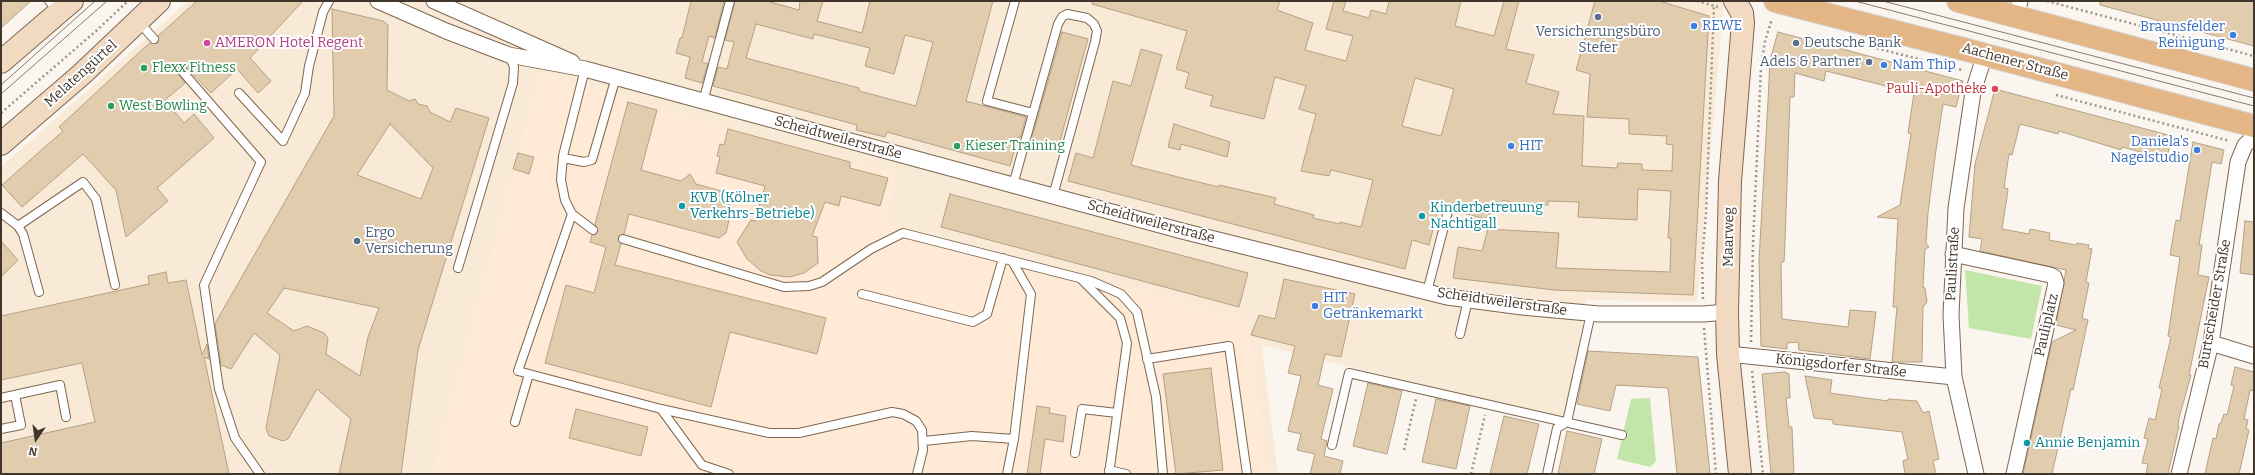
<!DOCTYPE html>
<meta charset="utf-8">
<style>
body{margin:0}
#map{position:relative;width:2255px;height:475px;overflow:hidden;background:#fbf5f0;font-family:Bitter,serif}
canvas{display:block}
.frame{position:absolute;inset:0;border:2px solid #41362c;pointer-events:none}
.north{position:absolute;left:16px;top:419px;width:40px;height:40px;-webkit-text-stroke:3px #fff;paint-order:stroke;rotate:193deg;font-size:11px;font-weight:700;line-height:16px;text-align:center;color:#41362c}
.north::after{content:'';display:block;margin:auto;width:14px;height:18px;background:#41362c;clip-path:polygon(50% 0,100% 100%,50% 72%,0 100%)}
</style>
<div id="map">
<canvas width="2255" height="475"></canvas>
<div class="frame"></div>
<div class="north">N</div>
</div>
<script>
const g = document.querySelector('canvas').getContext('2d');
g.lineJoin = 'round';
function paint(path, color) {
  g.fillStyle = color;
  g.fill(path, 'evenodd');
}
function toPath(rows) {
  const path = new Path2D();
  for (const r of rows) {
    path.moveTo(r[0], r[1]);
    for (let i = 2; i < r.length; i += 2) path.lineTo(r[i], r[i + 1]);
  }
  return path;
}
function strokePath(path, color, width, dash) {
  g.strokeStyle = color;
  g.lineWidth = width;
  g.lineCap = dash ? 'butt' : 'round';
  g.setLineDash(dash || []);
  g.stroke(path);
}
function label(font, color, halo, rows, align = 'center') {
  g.font = font + ' Bitter,serif';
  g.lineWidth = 4;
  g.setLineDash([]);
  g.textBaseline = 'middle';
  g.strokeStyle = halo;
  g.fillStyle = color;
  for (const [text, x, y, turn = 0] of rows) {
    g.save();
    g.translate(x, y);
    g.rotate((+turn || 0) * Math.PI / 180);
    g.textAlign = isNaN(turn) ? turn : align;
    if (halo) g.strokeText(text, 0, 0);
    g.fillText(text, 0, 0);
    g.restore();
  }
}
paint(toPath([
 [188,1,1724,1,1697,302,1587,300,1564,420,1262,345,1278,474,1,474,1,167]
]), '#f8ead6');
paint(toPath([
 [540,73,703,121,896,173,887,223,1248,319,1268,474,432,474]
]), '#ffead7');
paint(toPath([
 [1965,270,2042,286,2031,339,1969,328],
 [1650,398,1656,461,1650,467,1617,459,1631,399]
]), '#c2e6a9');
const building = toPath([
 [1,1,31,1,1,28,1,1],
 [197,1,303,1,250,58,271,81,258,93,237,69,211,93,186,67,178,67,177,72,185,83,165,100,184,123,194,114,214,138,157,188,168,201,126,237,116,190,83,154,22,207,2,185,63,131,59,127,145,47,150,43,158,43,158,36,197,1],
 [691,1,724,1,715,38,709,36,702,62,708,64,702,83,685,78,690,57,676,53,680,38,682,38,691,1],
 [735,1,767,1,799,10,800,1,823,1,817,21,862,33,870,1,993,1,966,101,1026,117,1020,138,1018,137,1010,166,887,132,885,137,856,130,857,125,713,86,718,67,727,69,734,42,725,40,735,1],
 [756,24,813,39,814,34,870,48,865,66,894,74,905,35,933,42,916,106,859,91,859,88,746,58,756,24],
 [1093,1,1280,1,1277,10,1313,23,1305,50,1346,61,1353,36,1326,29,1334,1,1346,1,1343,11,1369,18,1371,10,1386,14,1389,1,1461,1,1455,26,1494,36,1504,1,1519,1,1506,49,1534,55,1526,83,1559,92,1553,114,1584,116,1582,166,1617,168,1618,163,1642,164,1642,170,1672,171,1673,145,1666,144,1667,136,1629,134,1629,119,1587,117,1590,74,1576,70,1595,1,1659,1,1709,16,1693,295,1554,290,1453,278,1458,247,1482,251,1488,229,1559,233,1556,268,1670,272,1671,238,1668,238,1671,191,1638,189,1637,220,1578,217,1579,202,1548,201,1548,205,1531,204,1530,208,1503,200,1485,219,1453,210,1450,206,1439,206,1429,245,1412,240,1405,269,1068,181,1076,153,1093,158,1113,81,1131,86,1141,49,1162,55,1131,165,1182,178,1219,187,1219,185,1276,198,1274,204,1314,215,1313,218,1340,224,1340,222,1361,227,1373,180,1331,170,1329,176,1301,171,1316,114,1299,109,1306,86,1275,77,1264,119,1210,106,1213,96,1185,88,1189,73,1176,69,1187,31,1092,4,1093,1],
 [1415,78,1454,89,1441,136,1402,126,1415,78],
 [2100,1,2254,1,2254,46,2100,5,2100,1],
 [332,9,383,21,388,25,387,90,409,101,415,99,418,104,427,106,430,112,450,122,456,108,489,118,418,350,401,474,339,474,351,419,317,389,288,439,283,441,269,436,266,428,280,355,254,333,231,369,221,365,215,324,217,320,334,116,332,9],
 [390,124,433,168,421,199,357,175,390,124],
 [284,288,379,308,368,337,360,376,326,354,328,338,324,333,307,326,294,331,267,313,284,288],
 [1062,32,1088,39,1058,148,1031,141,1062,32],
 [1778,32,1963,81,1956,107,1943,104,1935,157,1928,213,1926,243,1929,247,1925,249,1923,287,1925,288,1927,302,1923,307,1922,362,1892,362,1897,307,1893,307,1898,219,1877,217,1900,205,1908,153,1911,134,1908,133,1914,93,1826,71,1824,81,1795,73,1794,97,1790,97,1785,240,1784,262,1781,262,1782,319,1848,327,1850,310,1876,312,1870,359,1799,350,1798,342,1787,343,1787,349,1761,346,1759,260,1768,101,1770,60,1778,32],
 [1995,89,2172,136,2166,162,2152,158,2152,155,2122,147,2121,150,2059,131,2058,134,2020,124,2012,155,2009,154,2004,188,2008,189,2007,197,2002,229,2029,234,2030,229,2050,233,2049,240,2076,245,2077,243,2089,245,2088,248,2092,249,2086,282,2089,283,2082,318,2088,320,2073,390,2071,389,2052,474,2023,474,2052,342,2076,330,2056,325,2066,270,1980,251,1982,239,1969,237,1975,164,1995,89],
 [628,102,657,110,641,170,681,181,690,174,696,184,732,194,728,210,731,211,726,233,719,238,629,214,624,234,618,238,621,244,615,265,826,318,817,354,730,332,711,407,545,363,566,285,594,293,606,247,590,242,592,235,595,235,598,231,595,224,628,102],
 [1174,124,1230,142,1227,157,1181,144,1180,150,1168,147,1174,124],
 [728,129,850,162,850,168,888,178,880,206,841,196,839,206,825,202,812,236,817,237,818,263,804,273,790,277,770,275,761,271,747,259,737,242,751,220,755,221,765,186,716,173,720,157,717,156,720,144,724,145,728,129],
 [2193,142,2224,150,2221,164,2212,162,2199,245,2202,245,2198,275,2209,277,2189,375,2191,375,2179,418,2178,426,2179,426,2168,474,2146,474,2148,464,2142,463,2148,439,2144,438,2149,418,2155,420,2162,389,2159,388,2171,337,2168,336,2180,257,2170,255,2176,220,2180,221,2193,142],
 [518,153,534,157,529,174,513,169,518,153],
 [950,194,1248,273,1239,307,941,227,950,194],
 [2245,221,2254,222,2254,275,2240,273,2245,221],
 [1,241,18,260,1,277,1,241],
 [166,272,168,283,186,280,202,355,207,344,209,359,204,357,229,474,1,474,1,443,95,422,82,363,1,380,1,316,149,284,148,276,166,272],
 [1284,279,1355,294,1341,357,1325,354,1318,385,1333,389,1321,439,1327,441,1324,456,1343,461,1340,474,1310,474,1315,454,1297,450,1301,434,1288,431,1301,376,1288,373,1295,346,1251,335,1259,315,1275,319,1284,279],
 [1588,351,1698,357,1710,474,1677,474,1668,388,1616,385,1610,411,1577,404,1588,351],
 [2235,367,2254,372,2254,391,2250,390,2244,419,2248,420,2246,429,2249,430,2239,474,2205,474,2213,438,2216,439,2219,424,2221,423,2224,414,2227,415,2234,386,2231,385,2235,367],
 [1211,368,1223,470,1176,474,1163,374,1211,368],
 [1785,372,1789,374,1790,398,1786,398,1789,427,1792,427,1794,474,1771,474,1762,374,1785,372],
 [1805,376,1832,380,1830,393,1888,401,1888,399,1917,401,1923,413,1929,411,1939,459,1933,461,1936,474,1905,474,1903,461,1908,459,1902,432,1833,424,1833,420,1814,418,1805,376],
 [1368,383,1402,391,1387,454,1353,446,1368,383],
 [1436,399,1470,406,1456,469,1422,462,1436,399],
 [1037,406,1050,408,1049,413,1066,416,1063,442,1045,439,1040,474,1027,474,1037,406],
 [576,409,648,427,641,456,569,438,576,409],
 [1504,416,1539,424,1527,474,1490,474,1504,416],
 [1567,431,1602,439,1594,474,1558,474,1567,431]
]);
paint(building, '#e1ccae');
strokePath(building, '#b5a184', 1);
const lane = toPath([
 [49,1,58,11],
 [1015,1,987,101,1033,113],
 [139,22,154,39],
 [585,69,563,156,561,180,565,200,572,214,593,230],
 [182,71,261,162,204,285,219,389,235,438,260,474],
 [239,93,283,141,305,93,309,66,323,12,329,1],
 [703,102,730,1],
 [563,158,584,162,592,160,616,77],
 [1013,185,1058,24,1062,17,1067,14,1087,18,1094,24,1097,31,1095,42,1053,196],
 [1,213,18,226,23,234,39,292],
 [572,214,518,371,661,409,769,433,799,433,892,412,903,414,916,421,922,430,923,450,917,474],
 [18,226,83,182,96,199,115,285],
 [623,239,784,287,809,286,822,282,871,249,903,233,1091,281,1121,294,1137,312,1156,397,1163,474],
 [458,268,513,83,514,67,509,55],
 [1081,279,1120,318,1127,343,1109,474],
 [1427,292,1448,211],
 [862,294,973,322,987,314,1003,258],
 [1460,334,1468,300],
 [1147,359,1229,346,1247,474],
 [1,398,60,385,66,417],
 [661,409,702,465,729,474],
 [515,422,529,374],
 [1,429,21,425,15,395],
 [924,441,972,436,1014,439],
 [1332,445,1349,373,1622,435],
 [1075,453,1082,409,1117,413],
 [1109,470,1126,474],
 [1007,474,1014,439,1031,294,1012,261],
 [1547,474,1557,428,1567,422,1591,313]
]);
const street = toPath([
 [378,1,446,31,509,55,585,69,1182,231,1447,297,1522,307,1599,314,1703,314,1727,312],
 [434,1,572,62],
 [2016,18,2020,1],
 [1953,254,2050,275,2054,277,2056,283,2014,474],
 [2211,343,2254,356],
 [1728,354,1954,377],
 [1976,474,1954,377,1951,315,1956,208,1973,92,1985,54],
 [2179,474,2211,343,2238,162,2245,145,2254,137]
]);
const secondary = toPath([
 [1735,1,1742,13,1743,23,1730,181,1727,312,1728,354,1740,474],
 [1,62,72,1],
 [1,144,82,74,159,1]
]);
const primary = toPath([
 [1775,1,1967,50,2254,126],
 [1958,1,2254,80]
]);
strokePath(lane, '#7f664f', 10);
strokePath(street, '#7f664f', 17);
strokePath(secondary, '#7f664f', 24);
strokePath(primary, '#d5d3d1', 24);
strokePath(toPath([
 [1697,1,1718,7],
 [2047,1,2254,56],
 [1872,47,1962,70],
 [2056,95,2230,141],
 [1,113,96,31,128,1],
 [1703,299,1702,261,1706,214,1714,5],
 [1704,328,1716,474],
 [1751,342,1753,244,1761,67,1765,41,1772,19],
 [1752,371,1763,474],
 [1404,450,1416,399],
 [1471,474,1485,415]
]), '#9c948c', 2.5, [2, 3]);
strokePath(lane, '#fff', 8);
strokePath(street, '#fff', 15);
strokePath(secondary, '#f2dac2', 22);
strokePath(primary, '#e4b585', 22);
strokePath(toPath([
 [1855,1,2254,106],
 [1883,1,2254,98],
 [1,85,95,1],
 [1,94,107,1]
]), '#847b73', 1);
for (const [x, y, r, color] of [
 [1598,17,4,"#5c6f8a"],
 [1694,26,4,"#3f7fe0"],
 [2233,35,4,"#3f7fe0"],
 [207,43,4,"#d1479c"],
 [1796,43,4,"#5c6f8a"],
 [1869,62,4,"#5c6f8a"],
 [1884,65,4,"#3f7fe0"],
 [144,68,4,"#2e9e5b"],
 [1995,89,4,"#e0444e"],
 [111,106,4,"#2e9e5b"],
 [957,146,4,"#2e9e5b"],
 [1511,146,4,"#3f7fe0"],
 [2197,150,4,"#3f7fe0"],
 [682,206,4,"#0f9aa8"],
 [1422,216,4,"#0f9aa8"],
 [357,241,4,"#5c6f8a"],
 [1315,306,4,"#3f7fe0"],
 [2027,443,4,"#0f9aa8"]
]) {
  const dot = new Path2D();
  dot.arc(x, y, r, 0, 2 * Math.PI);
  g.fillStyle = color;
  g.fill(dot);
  strokePath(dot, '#fff', 1.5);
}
label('14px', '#366cbe', '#fff', [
 ["REWE",1702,26],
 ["Braunsfelder",2225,27,"right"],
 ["Reinigung",2225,43,"right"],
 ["Nam Thip",1892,65],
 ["Daniela's",2189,142,"right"],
 ["Nagelstudio",2189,158,"right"],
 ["HIT",1519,146],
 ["HIT",1323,298],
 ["Getränkemarkt",1323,314]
], 'left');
label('14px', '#4e5e75', '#fff', [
 ["Versicherungsbüro",1598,32,"center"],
 ["Stefer",1598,48,"center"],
 ["Deutsche Bank",1804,43],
 ["Adels & Partner",1861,62,"right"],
 ["Ergo",365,233],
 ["Versicherung",365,249]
], 'left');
label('14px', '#b23c85', '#fff', [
 ["AMERON Hotel Regent",215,43]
], 'left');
label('14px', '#41362c', '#fff', [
 ["Aachener Straße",2015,62,15],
 ["Melatengürtel",81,74,-42],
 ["Scheidtweilerstraße",838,138,15],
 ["Scheidtweilerstraße",1151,222,15],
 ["Maarweg",1729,237,-89],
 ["Paulistraße",1953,264,-87],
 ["Scheidtweilerstraße",1502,302,8],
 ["Burtscheider Straße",2215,304,-80],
 ["Pauliplatz",2047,325,-77],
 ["Königsdorfer Straße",1841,366,6]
]);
label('14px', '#27864d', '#fff', [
 ["Flexx Fitness",152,68],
 ["West Bowling",119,106],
 ["Kieser Training",965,146]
], 'left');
label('14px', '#be3a42', '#fff', [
 ["Pauli-Apotheke",1987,89]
], 'right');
label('14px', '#0d838f', '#fff', [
 ["KVB (Kölner",690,198],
 ["Verkehrs-Betriebe)",690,214],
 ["Kinderbetreuung",1430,208],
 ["Nachtigall",1430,224],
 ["Annie Benjamin",2035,443]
], 'left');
</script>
